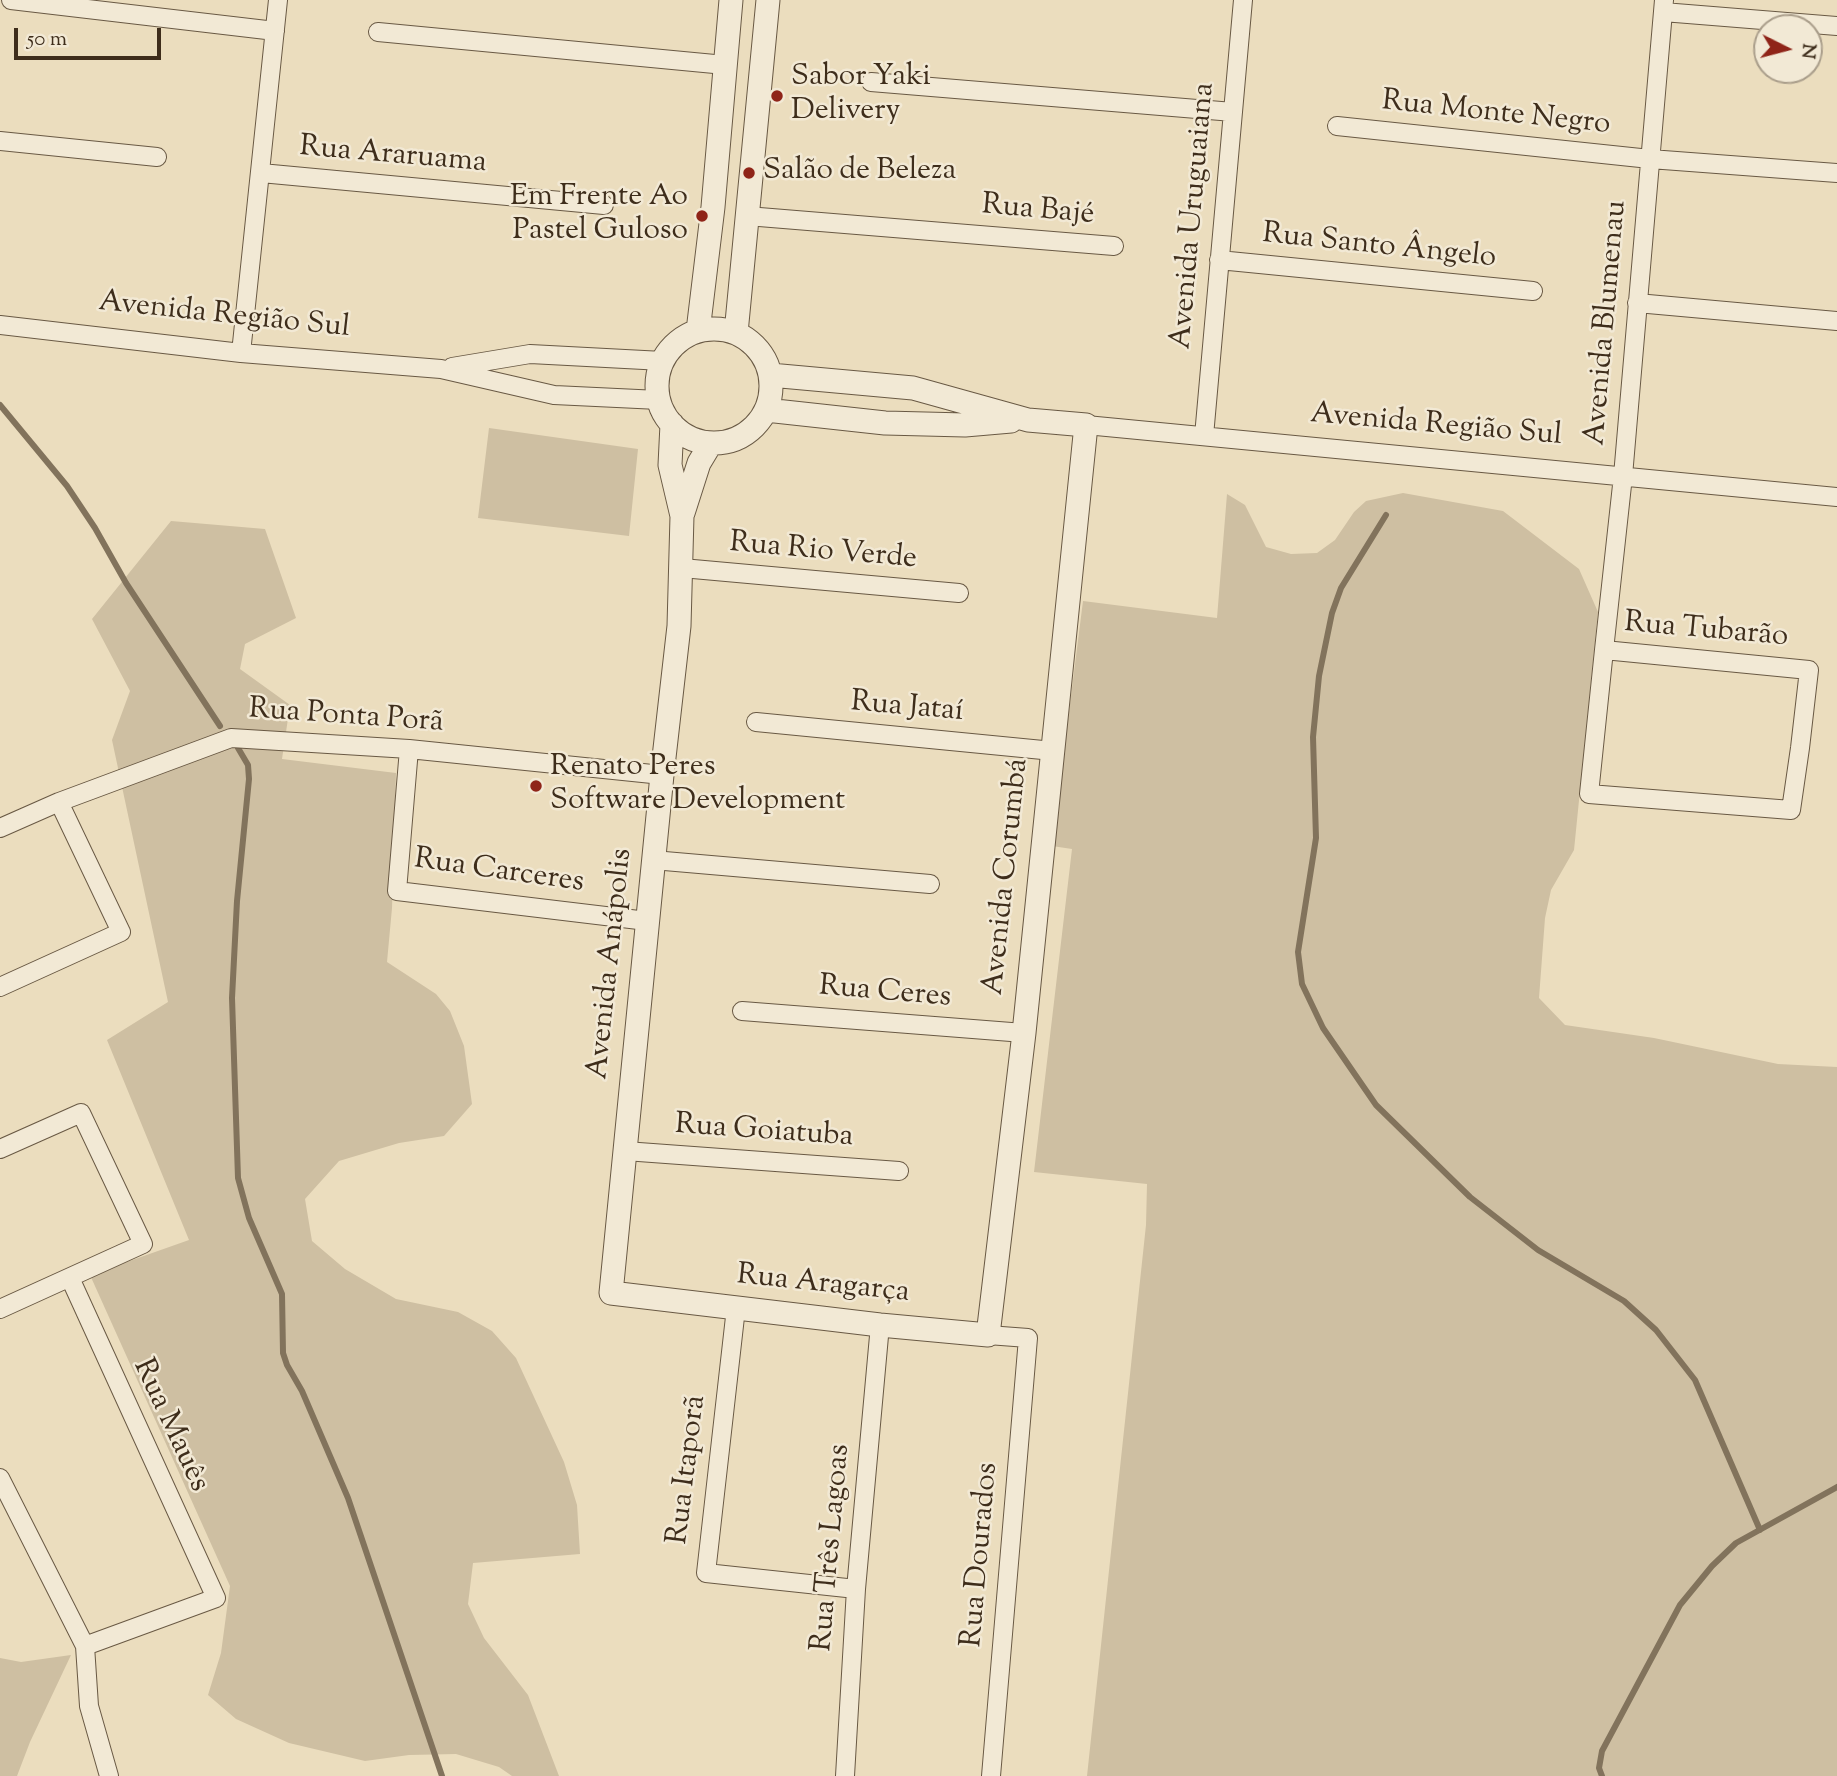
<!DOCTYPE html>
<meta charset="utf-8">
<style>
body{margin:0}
#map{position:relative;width:1837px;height:1776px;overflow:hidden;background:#ebddbe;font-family:"Sorts Mill Goudy",serif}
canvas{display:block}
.north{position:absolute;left:1753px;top:14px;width:70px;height:70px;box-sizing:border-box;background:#f2e9d5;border:2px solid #aa9e8b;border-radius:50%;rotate:96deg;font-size:19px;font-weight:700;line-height:28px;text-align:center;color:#3e2d1b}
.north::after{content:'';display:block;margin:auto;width:24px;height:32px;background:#8f2418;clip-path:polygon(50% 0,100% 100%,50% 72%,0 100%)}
.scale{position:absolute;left:14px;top:28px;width:147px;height:32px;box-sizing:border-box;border:4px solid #3e2d1b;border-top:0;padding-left:9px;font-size:21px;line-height:24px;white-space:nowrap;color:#3e2d1b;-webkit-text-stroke:5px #f2e9d5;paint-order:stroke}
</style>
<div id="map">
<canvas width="1837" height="1776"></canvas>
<div class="north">N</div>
<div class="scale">50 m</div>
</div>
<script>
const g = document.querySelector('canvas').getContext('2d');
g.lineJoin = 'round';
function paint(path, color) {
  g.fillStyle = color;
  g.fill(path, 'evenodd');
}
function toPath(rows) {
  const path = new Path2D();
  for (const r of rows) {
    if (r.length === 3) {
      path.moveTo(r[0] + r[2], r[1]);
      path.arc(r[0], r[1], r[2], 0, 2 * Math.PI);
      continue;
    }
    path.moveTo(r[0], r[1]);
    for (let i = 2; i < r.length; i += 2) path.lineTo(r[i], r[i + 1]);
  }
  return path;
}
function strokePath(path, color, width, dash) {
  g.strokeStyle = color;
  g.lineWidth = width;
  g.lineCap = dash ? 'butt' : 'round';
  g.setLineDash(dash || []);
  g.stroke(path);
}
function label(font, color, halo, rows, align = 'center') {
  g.font = font + ' "Sorts Mill Goudy",serif';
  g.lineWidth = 5;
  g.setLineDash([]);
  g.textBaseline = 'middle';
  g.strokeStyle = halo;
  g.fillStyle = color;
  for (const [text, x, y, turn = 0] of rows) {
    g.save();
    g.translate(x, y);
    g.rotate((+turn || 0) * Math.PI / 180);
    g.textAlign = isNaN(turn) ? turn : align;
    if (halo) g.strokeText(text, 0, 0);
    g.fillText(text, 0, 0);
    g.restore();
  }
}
paint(toPath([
 [489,428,638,449,629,536,478,518],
 [1403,493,1503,511,1579,569,1598,612,1574,850,1551,890,1545,918,1539,998,1565,1025,1654,1038,1778,1064,1837,1067,1837,1776,1087,1776,1146,1225,1147,1184,1034,1172,1072,849,1052,846,1083,601,1217,618,1227,494,1245,505,1266,547,1291,554,1317,553,1335,540,1354,512,1366,501],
 [171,521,265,529,296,618,245,644,240,669,290,705,282,759,396,773,392,908,387,962,436,994,450,1011,464,1046,472,1104,444,1136,399,1143,339,1161,305,1199,312,1241,345,1269,396,1299,458,1312,492,1331,516,1358,564,1462,577,1505,580,1554,473,1563,468,1604,484,1638,528,1695,559,1776,512,1776,499,1767,456,1754,409,1755,365,1761,289,1743,236,1719,208,1695,221,1653,230,1586,90,1275,189,1240,107,1040,168,1002,112,740,130,691,92,619],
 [71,1655,30,1742,17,1776,0,1776,0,1658,21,1662]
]), '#cebfa2');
strokePath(toPath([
 [0,405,67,486,95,528,126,583,220,726],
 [1386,515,1341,588,1332,613,1319,676,1313,737,1316,838,1298,952,1302,984,1323,1028,1376,1105,1470,1197,1538,1250,1624,1301,1656,1330,1695,1380,1760,1530],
 [238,748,248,765,249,779,237,901,232,998,238,1178,249,1218,282,1294,283,1353,287,1365,302,1391,348,1498,442,1776],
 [1602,1776,1599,1768,1602,1751,1680,1605,1712,1566,1736,1543,1837,1487]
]), '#82735c', 6);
const minor = toPath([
 [11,0,275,31],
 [1663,12,1837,26],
 [378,32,725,65],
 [871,82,1233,112],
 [1337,126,1650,159,1837,173],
 [0,141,157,157],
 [261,173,604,205],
 [747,216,1114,246],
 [1219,260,1533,291],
 [1637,303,1837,321],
 [0,325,241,353,441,369,554,395,659,400],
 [241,353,278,0],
 [452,367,530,354,663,361],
 [1086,425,1837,497],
 [1204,436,1243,0],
 [682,568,959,593],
 [1604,650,1809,670,1800,748,1791,810,1589,794,1604,650,1623,476,1664,0],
 [756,722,1053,751],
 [409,749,397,891,647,921],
 [0,828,59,802,231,738,409,749,662,775],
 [653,860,930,884],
 [0,987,121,932,59,802],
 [742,1011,1024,1033],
 [0,1149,81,1113,143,1244,0,1309],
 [625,1151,899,1171],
 [70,1278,216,1598,85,1646],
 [736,1308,706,1573,856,1589],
 [988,1335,1028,1338,991,1776],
 [0,1478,85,1646,89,1706,109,1776],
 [845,1776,856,1589,880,1325]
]);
const tertiary = toPath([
 [714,386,57],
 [698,331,713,207,731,0],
 [736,333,768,0],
 [766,410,885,423,965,425,1011,421],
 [672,424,670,465,682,516,679,626,662,775,611,1293,880,1325,988,1335,1024,1033,1086,425,1028,420,913,388,770,375],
 [683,513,699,463,711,443]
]);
strokePath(minor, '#695944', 20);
strokePath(tertiary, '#695944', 25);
strokePath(minor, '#f2e9d5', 18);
strokePath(tertiary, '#f2e9d5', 23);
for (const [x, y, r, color] of [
 [777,96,7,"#8f2418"],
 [749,173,7,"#8f2418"],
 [702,216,7,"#8f2418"],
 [536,786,7,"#8f2418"]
]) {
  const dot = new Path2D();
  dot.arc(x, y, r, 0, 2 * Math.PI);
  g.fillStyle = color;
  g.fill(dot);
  strokePath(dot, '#f2e9d5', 2.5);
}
label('30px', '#3e2d1b', '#f2e9d5', [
 ["Sabor Yaki",791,79],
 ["Delivery",791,113],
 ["Salão de Beleza",763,173],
 ["Em Frente Ao",688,199,"right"],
 ["Pastel Guloso",688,233,"right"],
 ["Renato Peres",550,769],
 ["Software Development",550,803]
], 'left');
label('30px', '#3e2d1b', '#f2e9d5', [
 ["Rua Monte Negro",1496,115,6],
 ["Rua Araruama",393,157,5],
 ["Rua Bajé",1038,212,5],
 ["Avenida Uruguaiana",1195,216,-85],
 ["Rua Santo Ângelo",1379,248,6],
 ["Avenida Região Sul",224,317,6],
 ["Avenida Blumenau",1608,323,-85],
 ["Avenida Região Sul",1436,427,5],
 ["Rua Rio Verde",823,553,5],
 ["Rua Tubarão",1706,632,5],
 ["Rua Jataí",907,709,5],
 ["Rua Ponta Porã",346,718,4],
 ["Rua Carceres",499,873,8],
 ["Avenida Corumbá",1008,877,-84],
 ["Avenida Anápolis",612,964,-84],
 ["Rua Ceres",885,994,5],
 ["Rua Goiatuba",764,1133,4],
 ["Rua Aragarça",823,1286,6],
 ["Rua Mauês",169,1426,65],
 ["Rua Itaporã",689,1470,-83],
 ["Rua Três Lagoas",833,1548,-85],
 ["Rua Dourados",982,1555,-85]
]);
</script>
